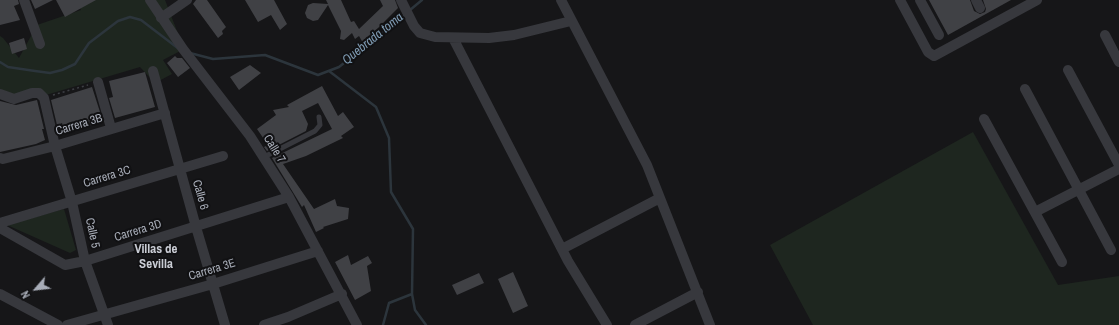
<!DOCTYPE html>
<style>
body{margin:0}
#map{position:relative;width:1119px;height:325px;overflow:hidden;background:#161618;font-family:"Archivo Narrow",sans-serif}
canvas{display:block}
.north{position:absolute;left:16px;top:269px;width:40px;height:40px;-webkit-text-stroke:3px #111113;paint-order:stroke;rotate:242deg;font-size:11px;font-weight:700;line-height:16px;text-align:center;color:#a8adb8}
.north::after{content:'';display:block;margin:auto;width:14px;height:18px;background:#a8adb8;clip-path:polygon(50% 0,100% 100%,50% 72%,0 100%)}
</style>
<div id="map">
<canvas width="1119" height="325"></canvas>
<div class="north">N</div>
</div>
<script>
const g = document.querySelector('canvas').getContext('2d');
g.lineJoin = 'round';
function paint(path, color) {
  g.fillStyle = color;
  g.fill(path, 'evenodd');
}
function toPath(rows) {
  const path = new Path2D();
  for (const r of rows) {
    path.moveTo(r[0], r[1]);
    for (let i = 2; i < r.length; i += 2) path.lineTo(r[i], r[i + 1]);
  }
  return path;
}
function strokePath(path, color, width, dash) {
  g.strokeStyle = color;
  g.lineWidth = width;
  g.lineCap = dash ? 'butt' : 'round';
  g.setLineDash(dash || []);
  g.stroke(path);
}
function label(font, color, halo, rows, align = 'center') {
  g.font = font + ' "Archivo Narrow",sans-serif';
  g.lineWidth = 4;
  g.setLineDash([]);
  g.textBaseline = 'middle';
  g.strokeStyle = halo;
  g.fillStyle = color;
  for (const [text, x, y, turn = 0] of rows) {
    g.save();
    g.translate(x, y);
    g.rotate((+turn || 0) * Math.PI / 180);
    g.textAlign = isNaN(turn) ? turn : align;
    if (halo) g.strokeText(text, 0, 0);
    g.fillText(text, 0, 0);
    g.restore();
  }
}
paint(toPath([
 [77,0,165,0,184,49,163,60,172,74,155,83,140,67,46,95,9,97,0,93,0,36,3,38,19,58,37,25,81,10],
 [973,132,1058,285,1119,276,1119,325,813,325,770,245],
 [64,209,76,250,70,253,7,225]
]), '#1e261f');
strokePath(toPath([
 [410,10,422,0],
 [190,53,213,59,265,55,318,75,339,67,405,15],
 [0,62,8,67,35,71,50,73,62,70,75,64,89,43,118,21,130,17,141,20,179,49],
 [329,71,376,107,389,138,391,192,413,229,412,294,415,310,426,325],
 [383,325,389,303,412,294]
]), '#2c353c', 2.5);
paint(toPath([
 [0,0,18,0,19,4,14,6,20,20,0,25],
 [31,0,53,0,35,9],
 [56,0,96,0,65,17],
 [196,0,207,0,226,27,222,31,223,34,218,38,193,4],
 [245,0,274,0,287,24,280,30,271,15,258,22],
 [326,0,341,0,351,22,354,21,359,29,383,6,380,0,395,0,398,8,363,43,359,36,355,39,352,33,344,40,340,39,341,31,328,5,318,20,313,21,307,18,305,13,308,5,313,3,328,4],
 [929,0,970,0,974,11,980,14,985,12,986,9,983,0,1011,0,948,35],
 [24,38,27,49,12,54,9,43],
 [175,56,177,58,182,58,190,68,178,77,167,63],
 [250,65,261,73,239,90,230,77],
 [145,72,155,107,115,118,109,98,113,97,109,81],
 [322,86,338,116,343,112,354,127,341,136,343,138,306,156,283,164,314,209,335,199,337,206,349,208,348,219,323,227,324,228,316,232,304,205,302,207,272,158,332,129,318,103,302,111,308,124,306,131,267,151,264,147,268,145,257,129,276,115,273,110,289,107,287,105],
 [92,87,100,112,96,113,98,119,95,120,96,124,65,132,62,123,57,125,51,100],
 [37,100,44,129,42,129,45,140,36,144,0,152,0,101,16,105],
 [348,255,351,265,368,256,372,263,367,266,371,291,355,300,335,262],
 [513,272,528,306,513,313,498,279],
 [479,273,484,283,457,295,452,285]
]), '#404145');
strokePath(toPath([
 [53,95,88,85]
]), '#3d3f44', 1.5, [2, 3]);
strokePath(toPath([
 [264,157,315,131,320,125,319,117]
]), '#37383d', 5);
strokePath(toPath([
 [24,0,40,44],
 [150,0,183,49,250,136,289,197,357,325],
 [401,0,414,26,420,33,435,37,489,38,514,35,571,21],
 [561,0,647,165,710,325],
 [900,0,928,52,934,56,1037,0],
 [920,0,939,35],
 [976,0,980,8],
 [161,18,187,0],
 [1105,35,1119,62],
 [453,38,568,261,607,325],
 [1068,70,1119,165],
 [153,71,196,227,225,325],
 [98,82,111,128],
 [1025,89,1111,250],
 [0,94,14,99,32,93,39,93,44,98,55,146,72,202,85,261,108,325],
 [984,119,1062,262],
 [0,158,3,159,55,146,165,113],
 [1035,212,1119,169],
 [0,223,223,156],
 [0,228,65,265,85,261,289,197],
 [562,249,660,198],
 [0,294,58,325],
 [67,325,213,284,318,251],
 [264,325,288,317,342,294],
 [635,325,698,292]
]), '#37383d', 10);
label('12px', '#a8adb8', '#111113', [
 ["Carrera 3B",79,125,-17],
 ["Calle 7",274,149,58],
 ["Carrera 3C",107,177,-17],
 ["Calle 6",200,195,74],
 ["Carrera 3D",138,231,-17],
 ["Calle 5",92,233,78],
 ["Carrera 3E",212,270,-17]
]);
label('italic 13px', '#7f9bb3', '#111113', [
 ["Quebrada toma",373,39,-39]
]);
label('bold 13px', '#c9ccd4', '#111113', [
 ["Villas de",156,250],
 ["Sevilla",156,265]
]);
</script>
